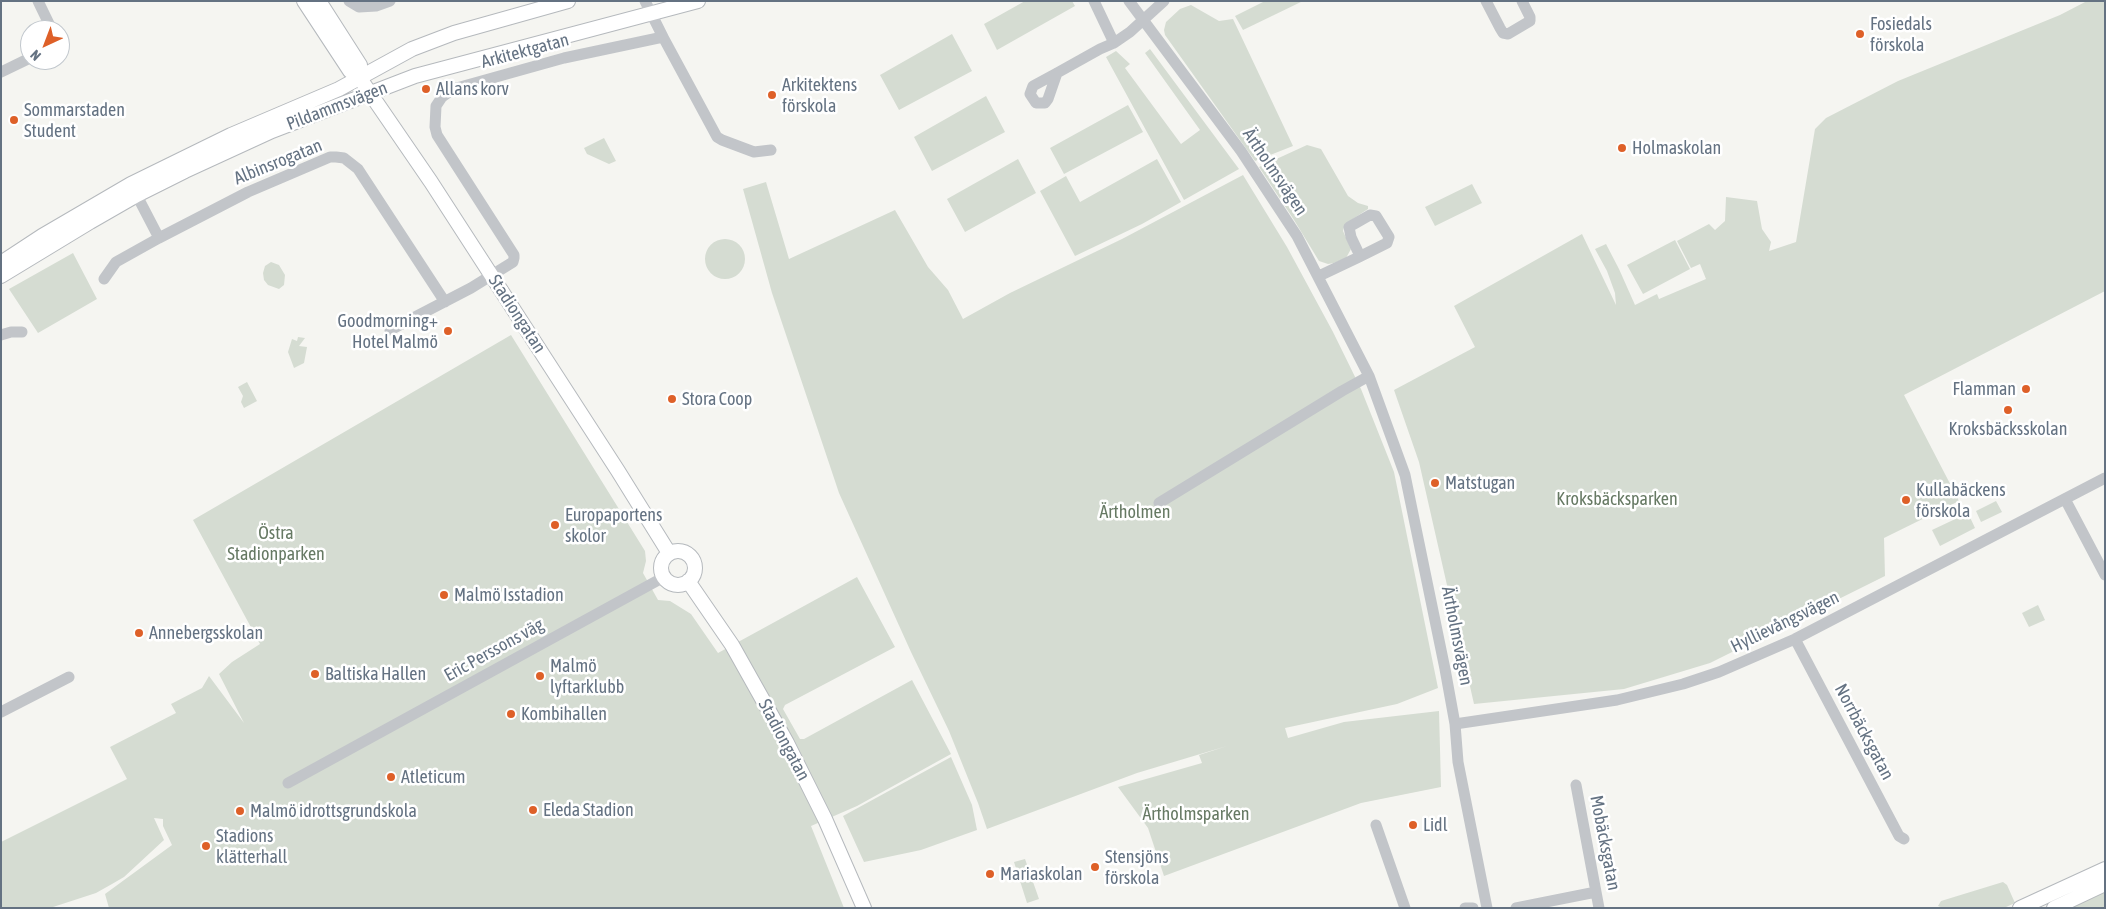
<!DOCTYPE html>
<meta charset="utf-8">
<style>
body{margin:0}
#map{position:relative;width:2106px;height:909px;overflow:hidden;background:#f5f5f1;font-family:"Asap Condensed",sans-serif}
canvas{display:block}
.frame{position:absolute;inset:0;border:2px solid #647282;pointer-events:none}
.north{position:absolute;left:20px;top:20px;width:50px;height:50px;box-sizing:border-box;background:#fff;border:1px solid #c1c7cd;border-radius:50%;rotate:223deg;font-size:14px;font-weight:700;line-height:20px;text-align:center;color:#647282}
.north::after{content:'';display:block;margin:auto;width:18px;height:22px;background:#de6028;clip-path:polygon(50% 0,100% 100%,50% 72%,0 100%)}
</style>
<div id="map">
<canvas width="2106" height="909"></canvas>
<div class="frame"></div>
<div class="north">N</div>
</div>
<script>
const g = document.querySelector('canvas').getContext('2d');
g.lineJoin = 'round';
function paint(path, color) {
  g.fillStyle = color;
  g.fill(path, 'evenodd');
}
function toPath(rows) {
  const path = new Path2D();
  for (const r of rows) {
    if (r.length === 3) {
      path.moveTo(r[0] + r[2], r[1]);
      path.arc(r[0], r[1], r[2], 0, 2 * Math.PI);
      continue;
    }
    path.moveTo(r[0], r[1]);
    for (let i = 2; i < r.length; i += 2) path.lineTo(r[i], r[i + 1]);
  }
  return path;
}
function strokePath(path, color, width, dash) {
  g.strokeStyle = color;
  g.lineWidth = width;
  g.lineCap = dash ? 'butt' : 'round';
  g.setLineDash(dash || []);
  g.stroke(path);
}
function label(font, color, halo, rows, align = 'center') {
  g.font = font + ' "Asap Condensed",sans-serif';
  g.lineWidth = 5;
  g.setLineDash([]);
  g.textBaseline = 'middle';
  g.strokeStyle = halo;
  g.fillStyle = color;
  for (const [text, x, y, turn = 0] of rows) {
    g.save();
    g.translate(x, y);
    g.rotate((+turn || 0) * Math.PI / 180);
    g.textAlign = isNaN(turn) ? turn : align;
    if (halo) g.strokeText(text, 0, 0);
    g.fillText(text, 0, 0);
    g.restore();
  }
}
paint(toPath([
 [1025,1,1072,1,1075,6,997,50,984,24],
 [1265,1,1303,1,1243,30,1235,16],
 [2087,1,2105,1,2105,291,1904,395,1959,501,1884,538,1885,576,1710,663,1624,689,1474,704,1419,462,1394,390,1475,347,1454,306,1582,234,1616,305,1615,293,1607,271,1595,249,1606,244,1619,269,1635,305,1657,294,1659,299,1706,279,1700,264,1691,268,1677,241,1709,224,1715,230,1725,221,1726,197,1757,201,1762,229,1771,242,1769,251,1796,242,1815,129,1826,118,1898,81,2060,15],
 [1191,5,1219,21,1233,19,1293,146,1255,161,1165,35,1164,30,1166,22,1180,9],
 [952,34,972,71,899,110,880,75],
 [1150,49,1239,169,1184,200,1106,57,1116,51,1130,64,1125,68,1181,144,1200,130,1145,53],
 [986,96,1005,132,932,171,914,137],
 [1128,105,1143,132,1064,174,1050,148],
 [604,138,616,161,609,164,587,154,584,148],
 [1307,145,1321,149,1348,196,1358,203,1368,206,1368,209,1345,224,1343,231,1351,249,1346,258,1334,263,1328,264,1319,261,1294,220,1259,167],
 [1018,159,1036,193,965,232,947,199],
 [1157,159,1181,202,1142,224,1075,256,1040,191,1066,176,1080,202],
 [1243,175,1287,247,1333,332,1361,389,1394,472,1438,688,1397,704,1285,728,1288,738,1344,722,1439,711,1441,787,1361,803,1164,876,1148,828,1118,787,1202,763,1199,755,1227,746,1137,773,987,829,978,803,949,731,911,652,839,493,772,293,743,189,766,182,789,259,895,210,928,267,948,290,963,319,1010,293,1122,239],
 [1472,184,1482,203,1435,226,1425,207],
 [725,259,20],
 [1675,240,1690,269,1643,294,1627,265],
 [73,253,97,299,38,333,9,289],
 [271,262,279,265,285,275,284,285,279,289,268,285,264,280,263,273,265,266],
 [511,335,645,551,646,561,643,573,658,600,670,601,691,614,718,653,857,577,895,647,785,705,783,709,800,739,804,739,912,680,951,754,857,806,811,826,844,908,109,908,105,894,172,845,163,826,163,819,154,818,164,840,124,877,112,884,96,893,50,908,1,908,1,842,127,779,110,747,176,713,171,704,202,688,209,676,244,723,219,674,232,662,260,644,193,520],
 [298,337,305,338,299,346,307,347,304,363,294,368,288,352,292,339,297,341],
 [247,382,257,401,244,408,241,402,243,396,238,387],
 [1996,501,2002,512,1981,522,1976,511],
 [1968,513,1975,528,1940,546,1932,530],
 [2038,605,2045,620,2029,627,2022,613],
 [951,757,972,805,977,830,921,850,864,862,843,816],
 [1025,859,1039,899,1027,903,1014,862],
 [2003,882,2007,885,2015,903,2006,907,1943,908,1938,906,1941,901],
 [2105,888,2105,908,2062,908]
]), '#d5dcd2');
const major = toPath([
 [304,1,350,71,359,77,431,182,618,471,669,553],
 [319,1,360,65,359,77],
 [1,263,42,236,131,184,231,135,339,89,412,49,454,33,568,1],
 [1,276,90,222,137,195,185,171,272,131,415,76,698,1],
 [678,568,17],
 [688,581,732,645,787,743,825,819,864,908],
 [2020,908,2105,869],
 [2054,908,2105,884]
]);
strokePath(major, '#b5b9bd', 16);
strokePath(toPath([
 [38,1,52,30],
 [349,1,359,7,376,6,390,1],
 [645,1,663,37],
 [1094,1,1114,43],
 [1129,1,1241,151,1297,236,1369,376,1405,475,1445,669,1455,724,1458,762,1487,908],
 [1486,1,1500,28,1503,33,1508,34,1530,21,1530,17,1522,1],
 [1,72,30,58],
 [1057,73,1048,99,1045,103,1036,103,1030,94,1033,86,1057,73,1100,49,1114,43,1130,32,1164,1],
 [133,188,159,238],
 [1319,276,1359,257,1387,243,1389,237,1376,216,1370,215,1349,227,1351,237,1360,256],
 [104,279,116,262,159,238,248,192,330,157,336,157,344,158,358,169,445,302],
 [390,330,471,288,513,262,514,258,514,255,437,135,435,127,436,106,442,97,453,89,564,58,663,37,717,137,722,140,754,152,771,150],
 [1,335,11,332,22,332],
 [2065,499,2105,575],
 [1159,503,1342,391,1369,376],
 [1795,639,1899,836,1904,839],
 [1,712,69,677],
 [1455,724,1617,700,1683,684,1719,672,1795,639,2105,478],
 [288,783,664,577],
 [1576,785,1599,908],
 [1376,825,1405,908],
 [1465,908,1473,908],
 [1516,908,1596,892]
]), '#c2c5c9', 11);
strokePath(major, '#fff', 14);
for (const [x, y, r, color] of [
 [1860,34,5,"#de6028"],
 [426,89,5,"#de6028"],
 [772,95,5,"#de6028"],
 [14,120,5,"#de6028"],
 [1622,148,5,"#de6028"],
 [448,331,5,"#de6028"],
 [2026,389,5,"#de6028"],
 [672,399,5,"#de6028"],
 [2008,410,5,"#de6028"],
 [1435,483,5,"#de6028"],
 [1906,500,5,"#de6028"],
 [555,525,5,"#de6028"],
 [444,595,5,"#de6028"],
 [139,633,5,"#de6028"],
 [315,674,5,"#de6028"],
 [540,676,5,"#de6028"],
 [511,714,5,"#de6028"],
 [391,777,5,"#de6028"],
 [533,810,5,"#de6028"],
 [240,811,5,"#de6028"],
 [1413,825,5,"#de6028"],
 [206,846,5,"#de6028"],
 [1095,867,5,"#de6028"],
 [990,874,5,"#de6028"]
]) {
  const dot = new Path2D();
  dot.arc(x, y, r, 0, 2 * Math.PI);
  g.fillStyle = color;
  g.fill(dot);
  strokePath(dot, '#fff', 2);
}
label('18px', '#647282', '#fff', [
 ["Fosiedals",1870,24],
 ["förskola",1870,45],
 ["Arkitektens",782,85],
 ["förskola",782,106],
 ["Allans korv",436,89],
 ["Sommarstaden",24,110],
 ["Student",24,131],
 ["Holmaskolan",1632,148],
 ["Goodmorning+",438,321,"right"],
 ["Hotel Malmö",438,342,"right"],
 ["Flamman",2016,389,"right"],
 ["Stora Coop",682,399],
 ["Kroksbäcksskolan",2008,429,"center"],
 ["Matstugan",1445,483],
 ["Kullabäckens",1916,490],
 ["förskola",1916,511],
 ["Europaportens",565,515],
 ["skolor",565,536],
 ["Malmö Isstadion",454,595],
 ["Annebergsskolan",149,633],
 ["Malmö",550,666],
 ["lyftarklubb",550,687],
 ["Baltiska Hallen",325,674],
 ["Kombihallen",521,714],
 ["Atleticum",401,777],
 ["Eleda Stadion",543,810],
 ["Malmö idrottsgrundskola",250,811],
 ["Lidl",1423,825],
 ["Stadions",216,836],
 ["klätterhall",216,857],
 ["Stensjöns",1105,857],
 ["förskola",1105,878],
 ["Mariaskolan",1000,874]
], 'left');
label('18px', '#647282', '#fff', [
 ["Arkitektgatan",525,51,-15],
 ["Pildammsvägen",337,106,-21],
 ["Albinsrogatan",278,162,-22],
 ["Ärtholmsvägen",1275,172,56],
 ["Stadiongatan",517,314,57],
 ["Hyllievångsvägen",1785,622,-26],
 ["Ärtholmsvägen",1457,636,79],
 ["Eric Perssons väg",494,650,-29],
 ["Norrbäcksgatan",1864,732,62],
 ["Stadiongatan",784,740,62],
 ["Mobäcksgatan",1605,843,79]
]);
label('18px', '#667963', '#fff', [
 ["Kroksbäcksparken",1617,499],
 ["Ärtholmen",1135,512],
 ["Östra",276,533],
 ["Stadionparken",276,554],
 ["Ärtholmsparken",1196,814]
]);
</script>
